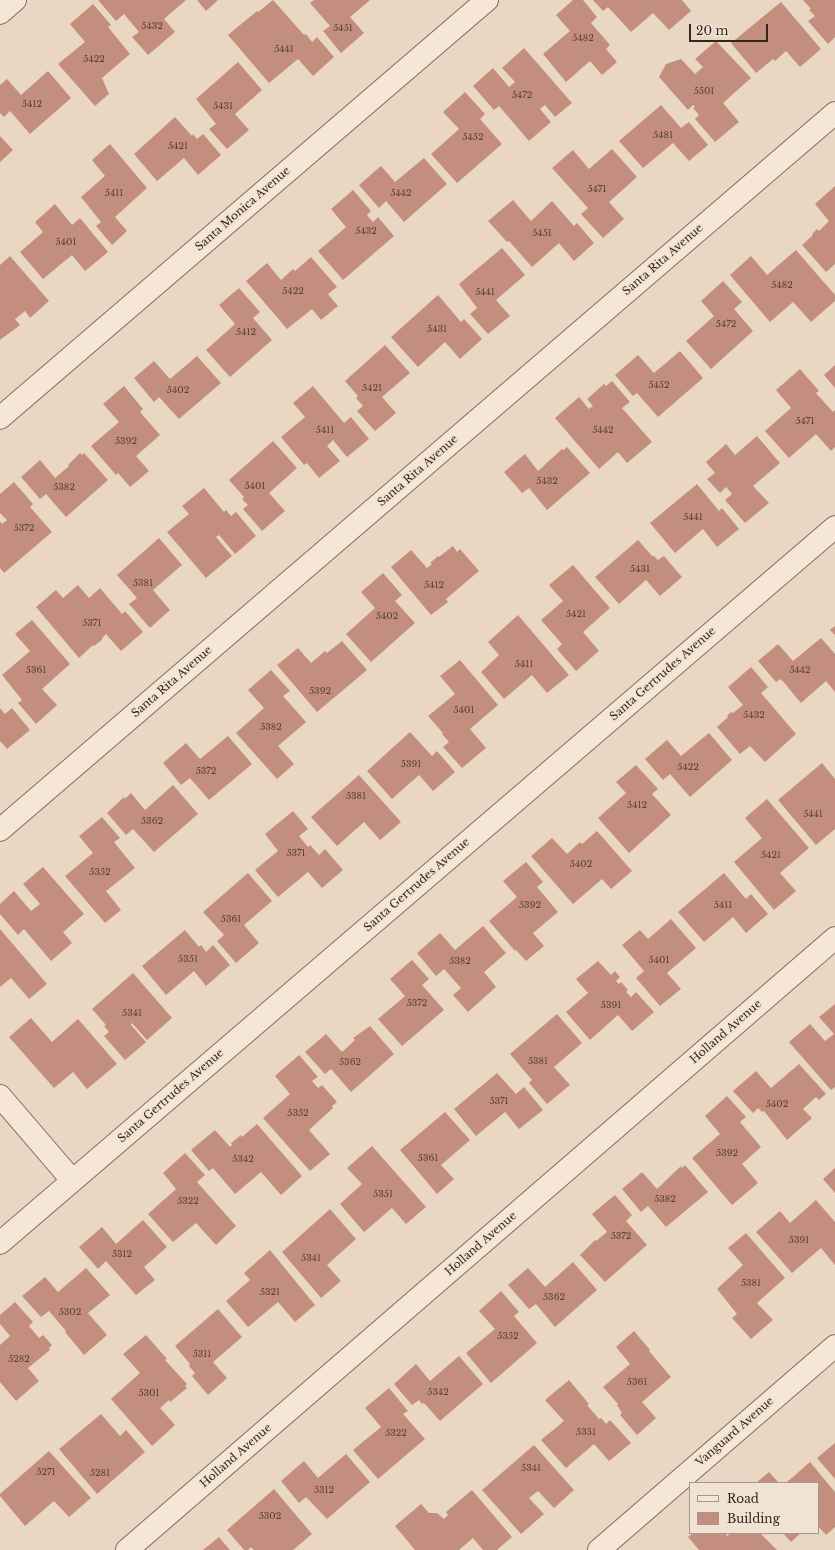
<!DOCTYPE html>
<style>
body{margin:0}
#map{position:relative;width:835px;height:1550px;overflow:hidden;background:#e9d7c4;font-family:"Libre Baskerville",serif}
canvas{display:block}
.legend{position:absolute;left:689px;top:1482px;width:130px;height:52px;box-sizing:border-box;background:#f1e3d3;border:1px solid #a5978b;margin:0;padding:5px 7px;list-style:none;font-size:12px;color:#34251f}
.legend li{display:flex;align-items:center;gap:8px;height:20px}
.legend b{width:20px;border:1px solid #a5978b}
.scale{position:absolute;left:689px;top:24px;width:79px;height:18px;box-sizing:border-box;border:2px solid #34251f;border-top:0;padding-left:5px;font-size:12px;line-height:14px;white-space:nowrap;color:#34251f;-webkit-text-stroke:3px #f1e3d3;paint-order:stroke}
</style>
<div id="map">
<canvas width="835" height="1550"></canvas>
<ul class="legend">
<li><b style="height:5px;background:#f5e6d7"></b>Road</li>
<li><b style="height:11px;background:#c48e7e"></b>Building</li>
</ul>
<div class="scale">20 m</div>
</div>
<script>
const g = document.querySelector('canvas').getContext('2d');
g.lineJoin = 'round';
function paint(path, color) {
  g.fillStyle = color;
  g.fill(path, 'evenodd');
}
function toPath(rows) {
  const path = new Path2D();
  for (const r of rows) {
    path.moveTo(r[0], r[1]);
    for (let i = 2; i < r.length; i += 2) path.lineTo(r[i], r[i + 1]);
  }
  return path;
}
function strokePath(path, color, width, dash) {
  g.strokeStyle = color;
  g.lineWidth = width;
  g.lineCap = dash ? 'butt' : 'round';
  g.setLineDash(dash || []);
  g.stroke(path);
}
function label(font, color, halo, rows, align = 'center') {
  g.font = font + ' "Libre Baskerville",serif';
  g.lineWidth = 4;
  g.setLineDash([]);
  g.textBaseline = 'middle';
  g.strokeStyle = halo;
  g.fillStyle = color;
  for (const [text, x, y, turn = 0] of rows) {
    g.save();
    g.translate(x, y);
    g.rotate((+turn || 0) * Math.PI / 180);
    g.textAlign = isNaN(turn) ? turn : align;
    if (halo) g.strokeText(text, 0, 0);
    g.fillText(text, 0, 0);
    g.restore();
  }
}
paint(toPath([
 [98,0,186,0,164,19,175,32,148,55,132,37,139,32,124,14,116,21],
 [197,0,218,0,206,11],
 [273,0,304,35,306,34,312,42,317,37,334,57,313,76,298,59,269,83,228,35,257,11,258,12],
 [314,0,370,0,350,17,364,33,341,53,323,31,330,26,310,3],
 [573,0,583,0,597,17,591,23,610,45,606,49,617,62,602,75,590,61,566,82,543,54,570,31,556,15],
 [593,0,682,0,691,11,669,30,653,13,631,32,608,7,603,11],
 [803,0,835,0,835,37,828,44,808,21,815,16,809,10,811,9],
 [781,2,821,49,800,67,786,51,775,61,773,59,756,73,731,43],
 [93,4,111,25,108,27,130,54,102,78,109,94,95,106,58,64,85,42,70,24],
 [716,41,751,78,723,103,739,122,715,142,695,119,699,115,693,108,695,107,693,105,688,110,659,77,666,64,681,59,695,74,703,67,695,59],
 [524,48,572,103,555,117,545,105,540,109,551,122,529,141,499,106,494,110,473,86,493,68,509,87,515,82,502,68],
 [238,62,262,90,235,114,249,130,227,149,209,129,216,124,196,99],
 [48,71,71,98,30,134,10,111,4,117,0,113,0,85,7,79,21,95],
 [465,92,485,114,480,119,502,144,457,183,431,154,459,129,443,112],
 [661,105,681,128,689,122,708,145,689,161,673,143,643,168,619,141],
 [175,117,192,136,193,134,197,139,203,134,221,155,198,175,184,158,157,181,134,154],
 [0,136,13,150,0,162],
 [110,144,147,188,115,217,127,231,112,245,96,226,101,222,81,197,105,176,92,160],
 [612,149,637,177,609,202,624,219,603,238,581,214,588,208,552,168,573,150,589,169],
 [424,158,447,184,404,222,386,201,379,208,359,185,381,166,395,182],
 [835,186,835,264,826,272,802,245,813,235,812,234,817,229,819,231,829,221,815,204],
 [353,190,371,211,367,215,373,222,378,217,394,236,343,280,318,251,346,227,331,209],
 [513,200,531,221,552,201,574,226,577,223,594,243,574,261,559,243,532,267,509,241,507,242,488,221],
 [55,204,72,225,80,218,108,252,85,271,72,255,43,279,20,252,43,232,35,222],
 [502,248,525,275,496,300,510,316,488,334,470,314,477,308,459,284],
 [796,250,835,295,835,301,811,322,793,302,770,322,730,275,751,256,767,275],
 [10,256,49,301,30,318,25,311,15,319,20,325,0,340,0,265],
 [311,257,337,287,328,294,338,306,321,320,312,309,287,329,246,281,267,263,281,280,293,269,295,271],
 [723,281,742,302,734,309,753,331,711,369,686,341,714,316,701,301],
 [239,288,260,312,253,318,272,340,230,377,206,350,235,324,219,305],
 [438,295,461,322,464,319,482,339,460,359,445,342,418,367,391,337],
 [385,345,410,373,382,397,396,413,375,431,357,411,363,406,356,398,358,396,345,381],
 [680,351,703,378,658,417,637,393,633,396,615,375,638,355,654,373],
 [197,356,221,383,179,419,159,397,154,402,134,378,154,361,170,379],
 [835,365,835,388,824,375],
 [800,369,819,391,816,393,833,412,835,410,835,447,831,451,816,434,789,458,765,431,791,408,776,390],
 [612,381,630,402,622,408,652,442,627,463,618,452,599,469,555,418,579,397,589,409,593,406,587,399,604,384,606,386],
 [124,386,143,409,140,412,160,435,136,456,149,471,130,487,118,473,116,475,91,446,119,422,103,404],
 [313,386,344,423,351,417,369,439,347,457,333,440,327,446,340,461,319,478,307,463,304,465,281,437,305,417,293,403],
 [757,436,780,463,753,486,769,503,745,523,725,500,732,494,726,487,720,493,707,479,715,473,706,462,726,444,735,455],
 [273,441,297,468,269,493,285,511,262,531,243,509,248,505,242,499,244,497,229,480],
 [567,447,590,473,547,510,529,488,522,493,504,472,525,454,538,471,562,449,564,450],
 [80,453,82,455,84,453,108,480,66,517,46,494,40,499,21,477,40,460,55,478,69,466,68,465],
 [14,482,33,504,30,507,52,532,4,573,0,568,0,521,2,524,7,520,0,513,0,494],
 [697,484,719,511,722,508,739,529,717,547,703,529,675,553,650,523],
 [204,488,224,512,226,510,231,516,236,512,256,536,235,554,219,535,216,537,232,556,206,578,167,532,189,514,182,506],
 [159,538,182,565,153,590,170,610,150,628,129,604,137,598,117,575],
 [638,540,652,556,654,556,658,560,664,556,682,577,660,596,646,580,619,604,595,577],
 [453,546,457,552,460,549,479,571,446,599,448,602,431,615,391,567,411,550,427,568,432,564,430,563,438,556,439,557],
 [573,565,610,608,583,632,599,651,576,671,557,649,562,644,541,620,563,601,549,585],
 [383,573,402,595,395,601,415,623,371,662,346,634,375,608,361,592],
 [78,585,89,598,100,588,122,614,125,611,143,632,121,651,106,634,102,638,103,639,94,646,93,645,79,658,36,607,56,590,63,598],
 [518,615,569,675,547,693,532,675,504,699,481,672,499,655,488,642],
 [32,620,70,664,42,689,57,705,36,724,18,703,22,700,2,675,30,651,15,634],
 [835,626,835,635,830,630],
 [821,638,835,654,835,692,826,681,801,703,781,679,776,682,758,661,778,644,793,661],
 [342,641,367,670,317,712,277,665,298,648,311,663,325,651,327,653],
 [460,660,498,705,470,729,486,748,462,768,443,747,449,742,442,734,443,733,428,716,455,694,440,676],
 [751,667,768,687,761,693,796,734,765,762,750,746,740,754,717,727,728,717,727,716,731,712,733,713,743,705,728,687],
 [271,670,290,691,283,696,306,722,278,746,294,764,277,779,236,733,264,708,248,690],
 [0,708,5,714,12,708,30,730,7,749,0,741],
 [410,732,432,756,437,751,455,772,433,791,419,775,392,799,367,771],
 [709,733,732,760,690,797,670,774,663,780,645,759,667,740,681,756],
 [228,736,252,764,209,800,190,778,181,785,163,763,186,743,200,759],
 [822,763,835,779,835,829,816,845,778,800],
 [636,765,658,789,652,794,671,815,629,853,598,818,626,793,616,782],
 [359,775,401,822,380,840,364,822,337,846,311,817],
 [173,785,198,814,154,852,133,829,126,835,107,813,124,797,125,799,131,793,145,810],
 [767,799,809,848,780,873,796,891,774,910,734,862,762,838,745,818],
 [293,811,308,829,299,836,308,847,310,845,319,855,325,849,343,870,322,888,308,872,278,897,255,870,278,851,265,834],
 [102,817,120,838,114,842,135,868,106,891,121,910,105,923,65,876,93,853,79,836],
 [597,831,632,871,611,889,602,879,573,904,531,856,552,838,567,854,580,842,582,844],
 [526,862,543,882,537,887,558,912,533,933,544,946,526,961,516,950,515,951,489,921,517,897,503,881],
 [43,867,84,914,63,932,72,943,51,961,24,929,18,935,0,914,0,904,14,891,31,911,40,904,23,884],
 [248,873,272,901,244,925,259,943,236,963,217,941,224,935,203,912],
 [724,873,746,899,751,894,768,914,746,933,733,917,704,942,678,912],
 [671,919,696,948,667,973,681,989,660,1006,636,978,644,971,622,945,640,930,648,939],
 [483,926,506,953,484,972,496,987,468,1012,453,995,461,988,444,969,436,976,417,953,440,933,455,950],
 [0,929,47,984,29,999,11,978,0,987],
 [185,930,199,947,201,945,206,952,213,945,230,965,206,986,194,971,166,995,142,966],
 [412,960,429,979,422,985,444,1010,402,1046,378,1019,405,996,390,979],
 [598,961,611,975,615,971,620,977,616,981,619,984,621,982,628,990,626,992,631,997,636,992,654,1012,632,1031,618,1015,590,1040,566,1012,588,993,576,979],
 [133,973,172,1018,147,1040,132,1023,131,1025,146,1042,125,1060,104,1036,109,1032,104,1026,106,1025,92,1009],
 [835,1004,835,1087,831,1090,789,1042,810,1024,825,1041,834,1034,819,1017],
 [557,1014,582,1043,554,1067,570,1085,547,1104,529,1083,532,1080,510,1054],
 [31,1018,52,1042,78,1019,117,1064,87,1089,73,1072,54,1088,9,1037],
 [370,1026,394,1054,351,1092,331,1069,325,1074,305,1052,326,1034,342,1052,355,1040,353,1038],
 [299,1055,318,1077,312,1081,318,1088,322,1085,337,1102,332,1106,333,1108,309,1130,330,1154,310,1171,263,1118,290,1094,275,1076],
 [799,1064,826,1094,819,1100,816,1097,803,1109,812,1118,787,1140,764,1111,762,1112,758,1108,753,1113,733,1091,756,1071,771,1088],
 [497,1073,516,1094,524,1087,543,1110,519,1129,505,1112,476,1136,454,1109],
 [727,1096,746,1117,740,1122,761,1147,742,1164,758,1183,732,1205,692,1158,720,1134,705,1116],
 [445,1112,470,1140,441,1165,454,1179,437,1194,400,1150],
 [257,1124,302,1176,281,1195,261,1172,235,1194,213,1168,209,1171,191,1150,215,1130,230,1147,232,1145,231,1143,241,1135,242,1137],
 [372,1146,426,1207,406,1224,392,1208,364,1232,340,1204,362,1184,347,1168],
 [185,1153,205,1175,197,1182,236,1226,216,1245,196,1223,173,1242,148,1214,176,1189,163,1173],
 [685,1165,708,1192,666,1227,648,1206,641,1212,622,1189,642,1172,657,1189,681,1166,682,1168],
 [835,1168,835,1193,823,1179],
 [615,1195,632,1215,626,1221,647,1245,605,1282,580,1255,595,1240,596,1241,607,1232,592,1214],
 [816,1200,835,1222,835,1265,821,1248,792,1273,756,1232,780,1211,790,1223],
 [330,1209,356,1239,327,1265,341,1281,321,1298,282,1252],
 [143,1220,167,1247,144,1267,155,1280,136,1295,106,1261,98,1269,79,1247,102,1227,116,1244],
 [746,1233,785,1278,757,1303,773,1320,751,1339,732,1318,737,1314,717,1289,743,1265,728,1248],
 [270,1250,315,1305,295,1322,278,1302,248,1327,226,1301,250,1280,244,1273],
 [573,1262,597,1290,555,1327,536,1304,529,1309,508,1285,528,1268,545,1287],
 [86,1268,110,1295,88,1313,107,1335,84,1355,65,1332,66,1331,49,1311,41,1317,22,1296,45,1277,58,1292],
 [501,1291,519,1312,514,1316,537,1343,491,1383,466,1353,495,1329,479,1311],
 [15,1302,33,1322,29,1326,39,1338,43,1335,52,1345,49,1348,50,1350,28,1368,39,1381,16,1401,0,1382,0,1345,10,1336,0,1324,0,1315],
 [218,1309,242,1337,213,1362,227,1378,208,1395,192,1376,195,1373,189,1366,190,1364,175,1346],
 [634,1331,650,1350,649,1351,671,1377,642,1402,656,1418,637,1435,620,1415,622,1413,617,1405,618,1404,603,1387,630,1364,616,1347],
 [146,1335,167,1359,165,1360,187,1384,185,1386,187,1388,170,1402,169,1400,160,1408,175,1425,152,1446,111,1399,140,1373,123,1354],
 [459,1356,483,1384,440,1421,424,1403,422,1404,419,1400,412,1405,394,1384,416,1364,430,1381],
 [569,1380,589,1404,587,1405,599,1419,601,1418,606,1424,610,1420,631,1443,609,1461,594,1444,566,1468,541,1440,564,1421,545,1400],
 [389,1388,408,1411,403,1414,425,1439,378,1479,353,1450,381,1427,365,1408],
 [101,1414,120,1436,126,1430,145,1452,97,1494,59,1449],
 [835,1443,835,1479,817,1458],
 [534,1445,574,1490,554,1508,538,1491,529,1498,544,1514,521,1534,482,1490],
 [49,1451,91,1498,69,1517,54,1501,25,1526,0,1496,0,1494],
 [346,1454,370,1482,327,1519,306,1497,299,1503,281,1481,304,1461,318,1478],
 [810,1462,835,1492,835,1527,826,1535,818,1526,818,1483,786,1483],
 [769,1472,779,1483,756,1483],
 [274,1489,312,1534,293,1550,254,1550,251,1547,248,1550,244,1550,227,1530],
 [472,1490,512,1537,497,1550,483,1550,473,1538,459,1550,415,1550,395,1526,421,1504,429,1513,437,1513,444,1519,448,1515,446,1512],
 [693,1533,725,1533,727,1536,731,1533,760,1533,777,1550,699,1550,688,1537],
 [783,1533,801,1533,791,1542],
 [219,1537,230,1550,203,1550]
]), '#c48e7e');
const minor = toPath([
 [0,13,15,0],
 [0,418,487,0],
 [0,830,835,113],
 [0,1096,72,1180],
 [0,1243,835,527],
 [127,1550,835,938],
 [599,1550,835,1346]
]);
strokePath(minor, '#82695c', 24);
strokePath(minor, '#f5e6d7', 22);
label('9px', '#583f37', null, [
 ["5432",152,26],
 ["5451",343,28],
 ["5482",583,38],
 ["5441",284,49],
 ["5422",94,59],
 ["5501",704,91],
 ["5472",522,95],
 ["5412",32,104],
 ["5431",223,106],
 ["5481",663,135],
 ["5452",473,137],
 ["5421",178,146],
 ["5471",597,189],
 ["5411",114,193],
 ["5442",401,193],
 ["5432",366,231],
 ["5451",542,233],
 ["5401",66,242],
 ["5482",782,285],
 ["5422",293,291],
 ["5441",485,292],
 ["5472",726,324],
 ["5431",437,329],
 ["5412",246,332],
 ["5452",659,385],
 ["5421",372,388],
 ["5402",178,390],
 ["5471",805,421],
 ["5411",325,430],
 ["5442",603,430],
 ["5392",126,441],
 ["5432",547,481],
 ["5401",255,486],
 ["5382",64,487],
 ["5441",693,517],
 ["5372",24,528],
 ["5431",640,569],
 ["5381",143,583],
 ["5412",434,585],
 ["5421",576,614],
 ["5402",387,616],
 ["5371",92,623],
 ["5411",524,664],
 ["5361",36,670],
 ["5442",800,670],
 ["5392",320,691],
 ["5401",464,710],
 ["5432",754,715],
 ["5382",271,727],
 ["5391",411,764],
 ["5422",688,767],
 ["5372",206,771],
 ["5381",356,796],
 ["5412",637,805],
 ["5441",813,814],
 ["5362",152,821],
 ["5371",296,853],
 ["5421",771,855],
 ["5402",581,864],
 ["5352",100,872],
 ["5392",530,905],
 ["5411",723,905],
 ["5361",231,919],
 ["5351",188,959],
 ["5401",659,960],
 ["5382",460,961],
 ["5372",417,1003],
 ["5391",611,1005],
 ["5341",132,1013],
 ["5381",538,1061],
 ["5362",350,1062],
 ["5371",499,1101],
 ["5402",777,1104],
 ["5352",298,1113],
 ["5392",727,1153],
 ["5361",428,1158],
 ["5342",243,1159],
 ["5351",383,1194],
 ["5382",665,1199],
 ["5322",188,1201],
 ["5372",621,1236],
 ["5391",799,1240],
 ["5312",122,1254],
 ["5341",311,1258],
 ["5381",751,1283],
 ["5321",270,1292],
 ["5362",554,1297],
 ["5302",70,1312],
 ["5352",508,1336],
 ["5311",202,1354],
 ["5282",19,1359],
 ["5361",637,1382],
 ["5342",438,1392],
 ["5301",149,1393],
 ["5351",586,1432],
 ["5322",396,1433],
 ["5341",531,1468],
 ["5271",46,1472],
 ["5281",100,1473],
 ["5312",324,1490],
 ["5302",270,1516]
]);
label('11px', '#34251f', '#f1e3d3', [
 ["Santa Monica Avenue",243,209,-41],
 ["Santa Rita Avenue",663,260,-41],
 ["Santa Rita Avenue",418,471,-41],
 ["Santa Gertrudes Avenue",663,674,-41],
 ["Santa Rita Avenue",172,682,-41],
 ["Santa Gertrudes Avenue",417,885,-41],
 ["Holland Avenue",726,1032,-41],
 ["Santa Gertrudes Avenue",171,1096,-41],
 ["Holland Avenue",481,1244,-41],
 ["Vanguard Avenue",735,1432,-41],
 ["Holland Avenue",236,1456,-41]
]);
</script>
